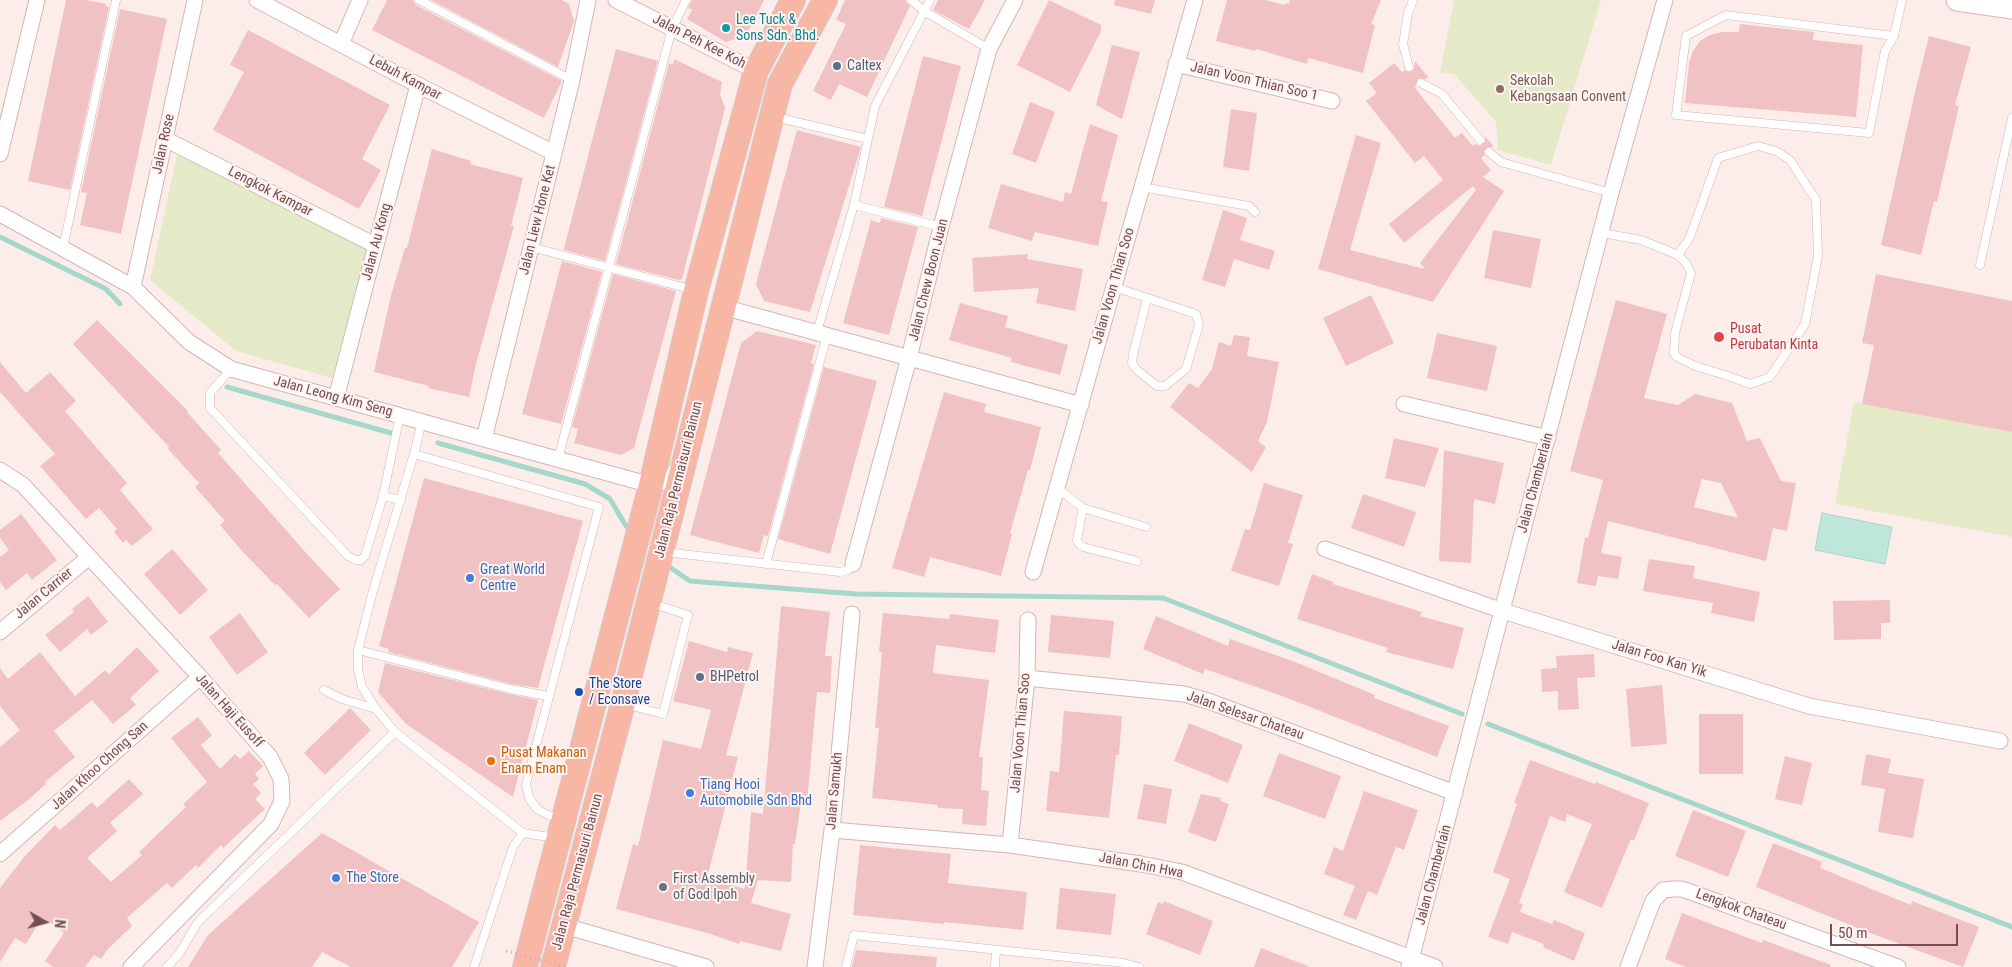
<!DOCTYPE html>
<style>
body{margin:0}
#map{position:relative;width:2012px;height:967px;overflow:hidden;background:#fcedea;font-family:"Roboto Condensed",sans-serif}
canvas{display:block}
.north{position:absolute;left:20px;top:897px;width:50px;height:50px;-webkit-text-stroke:4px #fef3f0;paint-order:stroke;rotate:97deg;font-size:14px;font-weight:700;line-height:20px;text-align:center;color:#764d50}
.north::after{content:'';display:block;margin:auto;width:18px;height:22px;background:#764d50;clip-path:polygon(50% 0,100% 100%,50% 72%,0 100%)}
.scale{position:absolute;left:1830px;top:924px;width:128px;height:22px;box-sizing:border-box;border:2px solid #764d50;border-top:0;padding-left:6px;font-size:15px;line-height:18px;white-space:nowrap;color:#764d50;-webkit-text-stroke:4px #fef3f0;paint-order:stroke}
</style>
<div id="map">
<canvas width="2012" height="967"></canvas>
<div class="north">N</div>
<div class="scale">50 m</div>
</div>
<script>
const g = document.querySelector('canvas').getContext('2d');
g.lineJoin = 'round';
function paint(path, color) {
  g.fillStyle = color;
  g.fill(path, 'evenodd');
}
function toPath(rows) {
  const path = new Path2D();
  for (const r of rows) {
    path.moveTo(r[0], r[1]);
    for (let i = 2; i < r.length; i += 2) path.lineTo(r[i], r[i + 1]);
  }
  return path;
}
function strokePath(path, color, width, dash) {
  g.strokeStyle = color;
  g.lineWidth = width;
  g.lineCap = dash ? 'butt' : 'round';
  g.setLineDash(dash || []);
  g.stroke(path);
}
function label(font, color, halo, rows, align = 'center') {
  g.font = font + ' "Roboto Condensed",sans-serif';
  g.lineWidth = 4;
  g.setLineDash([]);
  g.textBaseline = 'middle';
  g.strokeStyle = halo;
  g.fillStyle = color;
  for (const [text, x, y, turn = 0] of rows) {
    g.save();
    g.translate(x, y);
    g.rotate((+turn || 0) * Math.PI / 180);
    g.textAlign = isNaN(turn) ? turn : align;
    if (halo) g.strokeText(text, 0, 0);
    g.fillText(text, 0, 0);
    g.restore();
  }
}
paint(toPath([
 [1454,0,1601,0,1551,165,1498,150,1496,122,1454,74,1440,72],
 [177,155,367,248,332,378,236,351,150,280],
 [1854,402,2012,432,2012,537,1835,504]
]), '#e4eac8');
const water = toPath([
 [1822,513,1892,527,1885,564,1815,550,1822,513]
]);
paint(water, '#bee6db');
strokePath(water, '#a5d7ca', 1);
strokePath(toPath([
 [0,237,106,289,120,304],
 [227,387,391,433],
 [438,443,585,484,610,499,626,526],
 [671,568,690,581,856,594,1163,598,1462,714],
 [1488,724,2012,927]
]), '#a5d7ca', 5);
paint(toPath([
 [66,0,86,0,106,4,105,6,109,7,70,190,28,181],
 [387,0,413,0,416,5,562,81,544,118,372,30],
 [431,0,562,0,569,4,574,21,558,67],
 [692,0,764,0,746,36,726,42,687,19,692,10,688,8],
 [845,0,905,0,910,6,867,97,839,84,831,100,813,91,846,24,836,20],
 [938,0,985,0,969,29,933,10],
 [1049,0,1101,25,1101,31,1070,92,1017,65],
 [1115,0,1155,0,1151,14,1114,5],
 [1227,0,1265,0,1285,5,1285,3,1289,4,1290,0,1381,0,1371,24,1375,25,1363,73,1308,58,1307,64,1256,49,1255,51,1216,41],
 [120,9,167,19,121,234,80,225,87,193,81,192],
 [1740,24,1814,32,1813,40,1863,45,1856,117,1685,103,1689,63,1693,51,1700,41,1710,35,1722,32,1739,32],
 [248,30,390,105,362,159,381,170,359,209,213,130,244,72,230,65],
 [1929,36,1971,47,1955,105,1959,106,1937,202,1934,201,1921,255,1881,245,1915,92],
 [1112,45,1140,52,1122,119,1096,105],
 [616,49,658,61,605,261,564,250,564,248],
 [923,56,961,66,922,216,884,207],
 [674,59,722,82,720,94,725,108,682,279,679,280,616,264,669,63,673,65],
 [1415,61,1428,77,1426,79,1418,79,1415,88,1455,138,1462,133,1473,146,1476,144,1480,146,1485,142,1485,136,1494,147,1488,147,1484,151,1485,155,1481,158,1491,170,1483,177,1504,191,1433,302,1318,269,1356,135,1381,143,1350,250,1425,269,1420,263,1476,190,1473,186,1404,243,1389,224,1443,180,1424,156,1415,163,1366,101,1377,93,1369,83,1394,63,1402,72,1405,70,1410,72,1414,69],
 [1030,102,1055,112,1036,163,1012,154],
 [1231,109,1257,113,1249,171,1223,167],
 [1090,124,1118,135,1101,201,1108,202,1098,246,1035,232,1032,241,988,228,1001,184,1063,202,1065,192,1071,194],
 [797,130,861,147,810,312,764,301,756,284],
 [432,149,471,161,470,164,523,178,511,226,514,226,476,364,469,397,428,388,429,386,374,372,391,295,405,248,407,248],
 [1223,210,1247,218,1240,240,1275,251,1269,270,1234,259,1225,287,1202,280],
 [881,218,918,227,889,335,843,323,871,220,880,223],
 [1493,230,1541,239,1531,288,1484,278],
 [1028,254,1027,259,1083,269,1075,311,1036,303,1039,288,974,292,972,258],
 [562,261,602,272,561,424,522,414],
 [613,274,676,291,634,448,621,455,574,443,578,429,572,427],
 [1876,274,2012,301,2012,432,1862,404,1874,345,1862,343],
 [1371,295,1394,343,1346,366,1323,318],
 [1616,300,1667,314,1644,398,1678,405,1695,394,1732,403,1747,441,1760,438,1781,481,1796,483,1787,531,1773,528,1766,561,1608,521,1601,553,1622,557,1618,579,1598,576,1596,586,1577,583,1585,537,1588,538,1603,480,1570,471],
 [1702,479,1721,483,1738,518,1694,507],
 [960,303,1008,316,1005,327,1068,345,1060,375,1011,362,1012,358,949,340],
 [97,320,188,411,187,412,221,450,218,453,308,555,340,589,309,618,277,584,275,585,242,551,220,525,225,521,195,487,199,483,168,449,169,447,73,344],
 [757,331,816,345,811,363,814,364,768,536,764,535,759,553,690,535,741,343],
 [1437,333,1497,346,1487,391,1427,378],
 [1234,335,1250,337,1247,356,1279,362,1267,422,1258,441,1266,447,1252,472,1170,407,1189,383,1198,388,1212,369,1219,342,1231,346],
 [0,362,26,393,50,372,76,401,65,411,127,483,120,490,153,529,132,546,126,540,123,543,114,532,117,529,99,508,86,519,40,466,55,454,0,392],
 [824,367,877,381,830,554,778,539],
 [944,392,986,404,984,412,1041,427,1030,470,1028,470,1010,533,1012,534,1001,576,930,557,924,577,892,568],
 [1394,438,1439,448,1425,487,1385,478],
 [1444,450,1504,463,1495,504,1474,499,1471,563,1439,561],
 [424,478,583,521,538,688,511,684,388,652,389,649,379,646],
 [1264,483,1303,495,1288,543,1293,544,1279,586,1231,571,1245,529,1250,530],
 [1363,494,1416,512,1404,547,1351,528],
 [21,514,57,560,32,580,27,573,6,590,0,582,0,557,9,550,0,538,0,530],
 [172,549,208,590,180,615,144,574],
 [1649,559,1695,566,1693,578,1760,592,1754,622,1711,613,1713,603,1643,591],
 [1312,574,1333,582,1333,584,1422,612,1420,616,1464,628,1453,669,1386,652,1388,648,1297,619],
 [88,596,108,622,91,635,87,629,60,652,45,635,74,612,72,609],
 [1890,600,1890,623,1881,623,1881,639,1834,640,1833,601],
 [781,606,830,612,825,656,832,656,830,693,817,692,807,802,801,802,795,844,793,844,791,882,758,880,751,903,791,914,781,951,740,941,739,944,711,934,616,909,633,844,638,846,663,740,701,749,711,710,673,701,689,641,727,652,728,647,753,653,726,755,738,757,707,878,745,889,751,812,763,814],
 [240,613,268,652,237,675,209,637],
 [883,613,949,619,950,614,999,620,995,653,936,645,933,673,989,680,979,757,983,757,981,790,989,791,986,826,962,824,963,809,938,808,938,805,872,798,879,728,875,728,882,652,879,652],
 [1051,615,1114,621,1110,658,1048,652],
 [1156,616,1228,646,1230,639,1295,662,1375,695,1374,698,1449,726,1437,757,1282,696,1205,669,1203,674,1143,649],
 [137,647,159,671,130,698,136,705,113,724,92,700,54,731,75,757,45,782,46,784,28,800,0,821,0,747,20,730,0,706,0,668,8,679,40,652,75,696,105,670,109,674],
 [1594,654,1595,677,1577,678,1579,709,1558,710,1558,691,1542,692,1541,669,1557,668,1556,656],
 [385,663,509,694,538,700,513,797,406,724,378,692],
 [1662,685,1667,744,1631,747,1626,689],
 [350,708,371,730,325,775,304,753],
 [1064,711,1122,716,1119,755,1116,755,1109,818,1046,811,1050,771,1059,772],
 [1699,714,1743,714,1743,774,1699,774],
 [198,717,212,735,201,745,220,769,235,754,240,759,249,751,263,766,255,774,259,779,253,784,261,793,255,799,265,809,223,848,221,845,198,868,196,865,172,888,167,883,127,918,132,926,108,949,101,959,94,955,85,967,53,967,45,961,64,933,42,917,26,944,15,938,0,962,0,888,25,856,55,825,60,830,92,802,97,808,129,779,143,794,110,823,117,831,87,858,111,882,142,855,139,852,186,807,183,804,207,782,171,738],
 [1189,723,1243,745,1228,783,1174,761],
 [1279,753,1341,776,1325,819,1263,796],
 [1866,754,1891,759,1888,773,1924,779,1913,838,1878,832,1885,789,1861,785],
 [1785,756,1812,763,1802,805,1775,799],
 [1530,760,1595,784,1596,782,1649,803,1634,841,1631,839,1602,908,1564,892,1592,824,1567,814,1565,822,1550,816,1519,903,1523,904,1520,912,1552,924,1554,920,1585,933,1574,961,1543,947,1544,944,1512,932,1508,944,1488,937,1510,879,1493,872,1517,804,1514,803],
 [1144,784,1172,789,1166,824,1137,819],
 [1364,791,1418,810,1404,850,1396,847,1377,895,1368,891,1356,920,1343,915,1355,886,1324,874,1334,847,1343,851],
 [1201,794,1221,798,1220,801,1229,804,1216,842,1188,832],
 [1693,810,1746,831,1728,877,1675,856],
 [322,833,479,922,452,967,351,967,322,952,312,967,188,967,208,935],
 [1773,843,1822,862,1820,868,1911,905,1912,901,1979,927,1963,967,1878,936,1756,887],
 [860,845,951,854,948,883,1027,892,1023,930,944,922,944,924,853,915],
 [1060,888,1116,894,1111,935,1056,929],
 [1164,901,1213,921,1200,955,1146,934,1158,902,1163,904],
 [1682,913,1762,943,1763,940,1831,965,1830,967,1686,967,1665,959],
 [1261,948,1308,966,1308,967,1254,967],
 [856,950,937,957,936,967,852,967]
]), '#f1c2c3');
const lane = toPath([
 [419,0,572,80],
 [911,0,924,11,989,49],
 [1894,36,1726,15,1686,36,1676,115,1869,133,1885,51,1894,36,1902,0],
 [1409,67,1403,44,1408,13,1413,0],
 [1421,83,1442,94,1480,140],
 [775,117,868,139],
 [1489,152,1501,162,1611,193],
 [1141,187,1249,206,1255,212],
 [854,205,941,227],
 [1602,233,1641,240,1678,255,1686,263,1691,273,1675,333,1674,353,1677,357,1695,366,1725,375,1750,384,1770,377,1805,324,1818,256,1816,200,1790,160,1776,151,1758,146,1718,158,1690,237,1678,255],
 [531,247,694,290],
 [63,248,116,0],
 [1980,265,2012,118],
 [1114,287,1196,314,1199,325,1186,369,1165,386,1157,386,1137,370,1132,363,1133,355,1147,299],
 [817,332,854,205,875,106,930,0],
 [231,369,210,393,210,408,348,556,356,560,361,560,365,556,383,496,400,415],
 [422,421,414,454,373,591,358,650,358,669,362,687,376,709,395,732,523,833,556,838],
 [414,454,599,507,526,784,529,798,538,810,559,820],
 [558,459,672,29,686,0],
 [1057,488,1083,508,1146,527],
 [383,496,401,500],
 [1083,508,1077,540,1079,544,1083,547,1137,561],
 [664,552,840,572,848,570,853,564],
 [766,564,827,335],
 [358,650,510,689,548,696],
 [324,690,342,699,376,709],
 [624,704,663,714,688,615,650,603],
 [167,967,179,954,198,922,395,732],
 [474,967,513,847,523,833],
 [846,967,854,935,1124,963,1139,967],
 [995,967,996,950]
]);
const street = toPath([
 [257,0,418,85,554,153],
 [616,0,756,71],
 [341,44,360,0],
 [1176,64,1332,101],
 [165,139,375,245],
 [0,154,37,0],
 [0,214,133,287,189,342,231,369,651,485,666,481,673,476,679,464],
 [133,287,195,0],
 [723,307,1081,405],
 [336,398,418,85],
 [1404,404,1548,438],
 [484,439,572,80,588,0],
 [0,470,23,485,200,677,270,757,281,779,282,801,271,824,131,967],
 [1325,549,1503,611,1809,706,2000,741],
 [853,564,909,358,941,227,989,49,1015,0],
 [1033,572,1195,0],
 [0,632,89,557],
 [1027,678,1184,694,1211,702,1455,793],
 [832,830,1010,845,1141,864,1182,872,1435,967],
 [1010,845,1027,678,1028,620],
 [0,854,200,677],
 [565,926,706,967],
 [815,967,832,830,852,614],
 [1409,967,1611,193,1665,0],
 [1628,967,1653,901,1663,890,1673,889,1682,889,1699,895,1898,967]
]);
const secondary = toPath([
 [1957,0,2012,8]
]);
const primary = toPath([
 [525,967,651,485,696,291,756,71,793,0],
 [553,967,623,703,780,84,825,0]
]);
strokePath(lane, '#d3b6b5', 9);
strokePath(street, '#d3b6b5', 17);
strokePath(secondary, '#d8b6b5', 23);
strokePath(primary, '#d6caca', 26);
strokePath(lane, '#fff', 8);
strokePath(street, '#fff', 15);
strokePath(secondary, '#fff', 21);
strokePath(primary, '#f8b6a5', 24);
strokePath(toPath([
 [506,951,566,967]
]), '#d6a5a6', 3, [1, 4]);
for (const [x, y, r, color] of [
 [726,28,5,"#0f9aa8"],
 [837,66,5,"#5c6f8a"],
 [1500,89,5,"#8d6e63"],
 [1719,337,6,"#e0444e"],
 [470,578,5,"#3f7fe0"],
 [700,677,5,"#5c6f8a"],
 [579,692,5,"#1a4fb4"],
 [491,761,5,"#e8710a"],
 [690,793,5,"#3f7fe0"],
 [336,878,5,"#3f7fe0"],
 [663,887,5,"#6b7280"]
]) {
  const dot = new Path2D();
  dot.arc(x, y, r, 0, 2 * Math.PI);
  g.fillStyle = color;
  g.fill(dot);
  strokePath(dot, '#fef3f0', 2);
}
label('14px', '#0d838f', '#fef3f0', [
 ["Lee Tuck &",736,20],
 ["Sons Sdn. Bhd.",736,36]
], 'left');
label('14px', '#764d50', '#fef3f0', [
 ["Jalan Peh Kee Koh",699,42,27],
 ["Lebuh Kampar",405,78,28],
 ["Jalan Voon Thian Soo 1",1254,82,13],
 ["Jalan Rose",164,144,-78],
 ["Lengkok Kampar",270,192,27],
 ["Jalan Liew Hone Ket",538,220,-76],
 ["Jalan Au Kong",377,242,-75],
 ["Jalan Chew Boon Juan",929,280,-76],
 ["Jalan Voon Thian Soo",1114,286,-74],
 ["Jalan Leong Kim Seng",333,397,15],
 ["Jalan Raja Permaisuri Bainun",679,480,-76],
 ["Jalan Chamberlain",1536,483,-75],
 ["Jalan Carrier",44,594,-40],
 ["Jalan Foo Kan Yik",1659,659,17],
 ["Jalan Haji Eusoff",229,711,48],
 ["Jalan Selesar Chateau",1245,716,19],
 ["Jalan Voon Thian Soo",1021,733,-85],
 ["Jalan Khoo Chong San",100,766,-42],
 ["Jalan Samukh",835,791,-85],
 ["Jalan Chin Hwa",1141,866,11],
 ["Jalan Raja Permaisuri Bainun",578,872,-75],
 ["Jalan Chamberlain",1434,875,-75],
 ["Lengkok Chateau",1741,910,20]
]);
label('14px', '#4e5e75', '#fef3f0', [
 ["Caltex",847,66],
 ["BHPetrol",710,677]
], 'left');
label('14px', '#785e54', '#fef3f0', [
 ["Sekolah",1510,81],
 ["Kebangsaan Convent",1510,97]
], 'left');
label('14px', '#be3a42', '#fef3f0', [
 ["Pusat",1730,329],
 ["Perubatan Kinta",1730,345]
], 'left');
label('14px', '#366cbe', '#fef3f0', [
 ["Great World",480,570],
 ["Centre",480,586],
 ["Tiang Hooi",700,785],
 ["Automobile Sdn Bhd",700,801],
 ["The Store",346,878]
], 'left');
label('14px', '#164399', '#fef3f0', [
 ["The Store",589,684],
 ["/ Econsave",589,700]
], 'left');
label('14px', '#c56008', '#fef3f0', [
 ["Pusat Makanan",501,753],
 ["Enam Enam",501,769]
], 'left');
label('14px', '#5b616d', '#fef3f0', [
 ["First Assembly",673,879],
 ["of God Ipoh",673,895]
], 'left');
</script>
